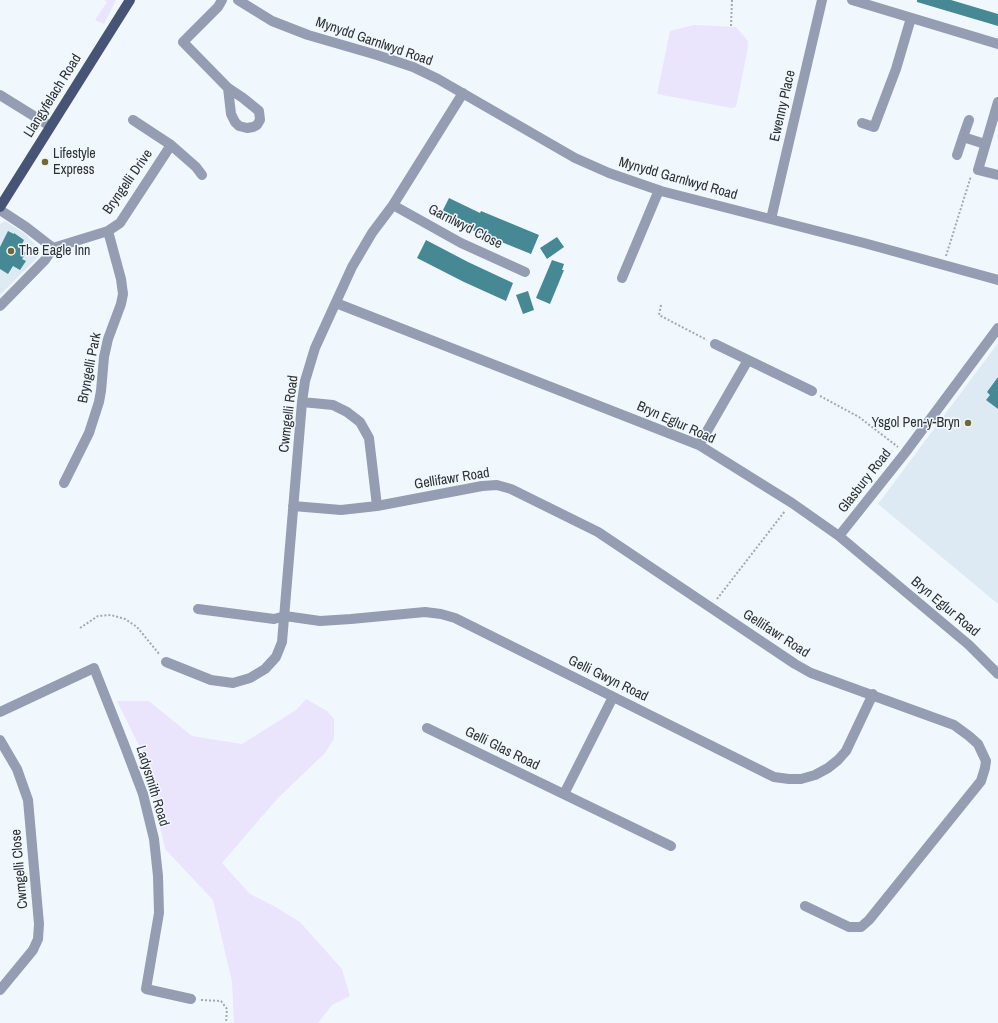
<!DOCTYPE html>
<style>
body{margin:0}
canvas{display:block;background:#f1f8fd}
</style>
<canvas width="998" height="1023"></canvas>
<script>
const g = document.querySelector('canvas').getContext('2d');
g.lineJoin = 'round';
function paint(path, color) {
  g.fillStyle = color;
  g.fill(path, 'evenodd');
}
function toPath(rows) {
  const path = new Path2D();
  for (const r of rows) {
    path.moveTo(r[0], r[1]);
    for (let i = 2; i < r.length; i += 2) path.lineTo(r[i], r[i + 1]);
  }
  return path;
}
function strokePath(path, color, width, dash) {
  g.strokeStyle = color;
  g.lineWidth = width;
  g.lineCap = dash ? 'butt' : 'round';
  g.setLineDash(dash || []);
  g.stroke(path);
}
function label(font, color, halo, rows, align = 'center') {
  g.font = font + ' "Archivo Narrow",sans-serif';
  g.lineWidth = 3;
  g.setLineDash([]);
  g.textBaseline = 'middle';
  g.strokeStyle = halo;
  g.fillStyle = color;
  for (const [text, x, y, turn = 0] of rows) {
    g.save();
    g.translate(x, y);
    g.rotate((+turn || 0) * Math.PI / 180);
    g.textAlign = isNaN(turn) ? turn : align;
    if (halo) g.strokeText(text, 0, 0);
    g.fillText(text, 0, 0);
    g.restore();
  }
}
paint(toPath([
 [5,221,24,233,38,247,40,252,39,256,0,295,0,224],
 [998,343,998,604,878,504]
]), '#ddeaf4');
paint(toPath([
 [104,0,116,0,104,24,95,20,107,2],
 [694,25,736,27,748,41,747,53,736,107,731,108,657,94,670,31],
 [306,699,327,711,334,719,334,739,325,753,278,798,222,863,250,894,274,906,300,922,342,969,350,996,332,1005,318,1023,234,1023,232,982,213,900,165,849,146,760,117,701,149,701,192,736,242,744,296,710]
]), '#eae4fd');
paint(toPath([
 [917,0,951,0,998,14,998,26,917,2],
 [449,198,480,213,481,211,539,235,531,254,467,228,466,229,440,216],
 [8,231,14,234,14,233,24,240,20,249,26,253,22,259,26,261,20,270,13,266,8,274,0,269,0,247],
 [557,237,564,247,547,259,540,248],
 [426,240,468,262,513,283,506,301,464,282,417,258],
 [552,260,564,264,562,270,564,270,550,304,536,298],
 [528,291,534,310,523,314,516,295],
 [998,377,998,409,986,400,990,395,987,392]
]), '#468894');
strokePath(toPath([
 [731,26,732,0],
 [946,256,971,176],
 [661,305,659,315,707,340],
 [820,396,859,417,898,447],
 [717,599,785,511],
 [80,628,98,616,111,615,125,619,137,627,160,655],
 [201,1000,221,1001,227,1009,226,1023]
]), '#a4a9ad', 2, [2, 2]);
strokePath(toPath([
 [222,0,218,7,183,42,228,88,243,98,259,111,260,120,257,125,253,127,247,128,239,126,235,122,231,114,228,88],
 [238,0,272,21,308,35,377,55,413,67,438,79,575,158,609,173,661,191,864,243,998,280],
 [852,0,998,44],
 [0,95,50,126],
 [998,102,978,170,998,175],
 [133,120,171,145,196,167,202,175],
 [969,120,963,137,985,144],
 [862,123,874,127,896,69,911,18],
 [957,155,963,137],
 [393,205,461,243,525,272],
 [0,210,26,227,53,248,108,231,120,223,171,145],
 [771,219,822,0],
 [622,278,659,190],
 [336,303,699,445,792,503,839,536,969,645,998,674],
 [0,306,45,260,53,248],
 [715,344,812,391],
 [302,402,333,405,347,412,360,422,369,438,377,506],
 [699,445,748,360],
 [64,483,89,433,99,402,101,391,104,357,108,339,121,304,123,294,121,279,108,231],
 [293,506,341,510,377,506,482,486,497,485,511,489,598,532,795,664,811,673,954,725,969,736,978,744,986,761,985,768,981,781,869,920,861,927,849,927,805,906],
 [839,536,905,453,998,328],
 [198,609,274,619,285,616,320,621,351,619,425,612,441,614,455,618,774,777,789,779,801,779,815,775,828,768,838,760,846,751,873,694],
 [166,662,211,680,233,683,250,678,265,669,276,657,282,642,302,402,305,381,315,348,352,267,372,233,393,205,463,93],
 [0,712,94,668,124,744,143,794,154,839,158,876,159,913,146,989,191,999],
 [427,728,671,846],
 [0,740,17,769,28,800,39,924,38,939,33,950,0,990],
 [564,794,613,697]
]), '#959db2', 10);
strokePath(toPath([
 [0,207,130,0]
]), '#475476', 10);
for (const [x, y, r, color] of [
 [45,162,4,"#736835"],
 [11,251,4,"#736835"],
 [968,423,4,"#736835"]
]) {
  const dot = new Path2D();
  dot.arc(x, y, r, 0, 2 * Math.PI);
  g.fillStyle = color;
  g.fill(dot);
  strokePath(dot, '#f1f8fd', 1.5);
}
label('14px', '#2e3133', '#f1f8fd', [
 ["Mynydd Garnlwyd Road",374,42,19],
 ["Llangyfelach Road",53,96,-58],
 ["Ewenny Place",783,106,-77],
 ["Mynydd Garnlwyd Road",678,179,16],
 ["Bryngelli Drive",128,182,-55],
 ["Garnlwyd Close",465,227,27],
 ["Bryngelli Park",90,368,-79],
 ["Cwmgelli Road",289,414,-83],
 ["Bryn Eglur Road",676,423,24],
 ["Gellifawr Road",452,479,-9],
 ["Glasbury Road",865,481,-52],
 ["Bryn Eglur Road",945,607,40],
 ["Gellifawr Road",776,634,33],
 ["Gelli Gwyn Road",608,679,26],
 ["Gelli Glas Road",502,749,26],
 ["Ladysmith Road",152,786,73],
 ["Cwmgelli Close",20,869,-95]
]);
label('14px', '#2e3133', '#f1f8fd', [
 ["Lifestyle",53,154],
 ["Express",53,170],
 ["The Eagle Inn",19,251],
 ["Ysgol Pen-y-Bryn",960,423,"right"]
], 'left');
</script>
